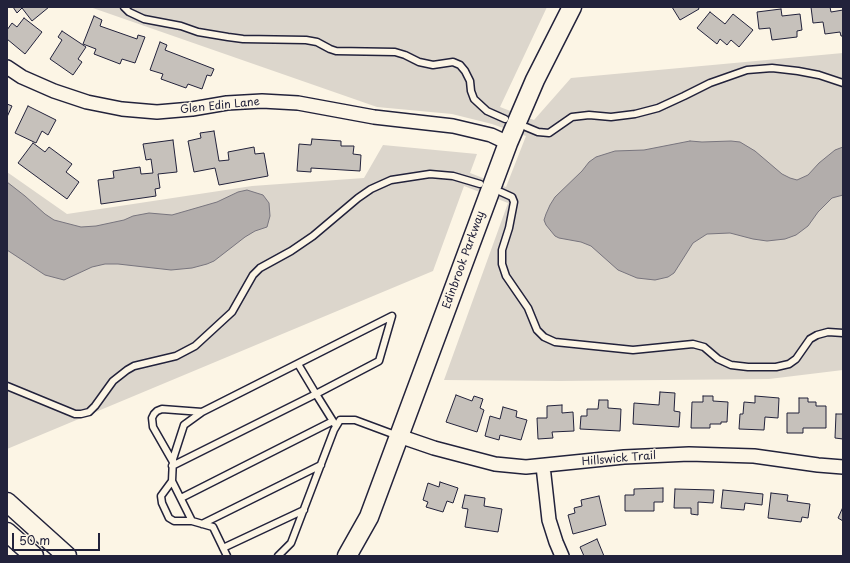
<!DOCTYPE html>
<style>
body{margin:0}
#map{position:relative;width:850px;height:563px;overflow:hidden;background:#fcf5e5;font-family:"Playpen Sans",sans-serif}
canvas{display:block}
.frame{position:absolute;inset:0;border:8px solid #22223b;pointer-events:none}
.scale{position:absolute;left:12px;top:533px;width:88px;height:18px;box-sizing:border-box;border:2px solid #22223b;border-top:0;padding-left:5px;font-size:12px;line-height:14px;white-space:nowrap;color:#22223b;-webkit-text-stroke:3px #fcf5e5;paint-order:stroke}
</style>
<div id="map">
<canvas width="850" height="563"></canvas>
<div class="frame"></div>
<div class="scale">50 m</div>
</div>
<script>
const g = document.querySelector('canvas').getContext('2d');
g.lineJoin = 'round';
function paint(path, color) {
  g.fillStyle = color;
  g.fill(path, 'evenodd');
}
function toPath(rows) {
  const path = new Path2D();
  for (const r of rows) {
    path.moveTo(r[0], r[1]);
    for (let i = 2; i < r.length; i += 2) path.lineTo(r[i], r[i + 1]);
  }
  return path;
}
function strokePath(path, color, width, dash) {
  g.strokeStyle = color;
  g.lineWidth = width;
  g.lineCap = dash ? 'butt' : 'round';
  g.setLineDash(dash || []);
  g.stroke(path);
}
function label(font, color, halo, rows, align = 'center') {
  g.font = font + ' "Playpen Sans",sans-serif';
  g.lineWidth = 3;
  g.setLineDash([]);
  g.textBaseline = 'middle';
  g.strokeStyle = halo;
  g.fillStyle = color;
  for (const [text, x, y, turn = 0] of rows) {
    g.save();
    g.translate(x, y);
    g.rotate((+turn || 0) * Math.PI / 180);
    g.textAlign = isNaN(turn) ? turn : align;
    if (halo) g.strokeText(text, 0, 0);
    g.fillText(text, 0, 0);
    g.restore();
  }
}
paint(toPath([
 [90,7,547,7,500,107,534,120,571,78,843,53,843,370,769,379,560,381,444,380,508,203,464,186,433,271,7,449,7,172,67,214,252,186,364,178,383,145,477,154,470,173,506,187,526,136,492,124,452,114,377,107]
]), '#dcd6cc');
const water = toPath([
 [690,141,702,142,731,141,740,142,755,151,782,174,790,178,797,180,808,175,819,163,835,150,843,147,843,195,832,198,818,212,808,226,796,235,785,239,767,241,753,239,730,233,707,234,693,243,674,273,668,277,655,280,637,278,618,270,591,246,581,242,559,238,555,236,546,225,544,220,546,214,550,205,555,197,582,171,589,162,596,157,615,151,644,150,690,141],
 [7,182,25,196,45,214,54,220,81,227,96,226,124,220,133,216,149,213,172,215,217,202,238,192,247,190,263,195,269,203,270,216,267,227,255,231,245,237,214,261,207,264,192,268,171,270,118,264,105,264,92,267,64,280,45,275,7,250,7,182]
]);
paint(water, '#b2adab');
strokePath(water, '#78757e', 1);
const building = toPath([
 [13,7,49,7,32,21,22,8,17,13,13,7],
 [672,7,698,7,699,9,680,20,672,7],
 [811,7,830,7,831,12,843,10,843,36,841,36,840,32,825,34,823,22,813,23,811,7],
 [781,9,782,16,800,14,802,30,797,31,797,37,772,40,770,28,759,29,757,12,781,9],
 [710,12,725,24,733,14,753,30,739,47,731,40,727,45,720,39,717,44,697,28,710,12],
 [94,16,102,20,100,26,137,39,138,35,145,37,135,63,122,59,120,64,94,54,96,49,83,44,94,16],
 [24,18,42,32,25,54,7,39,7,30,12,23,17,27,24,18],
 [62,31,86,47,78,59,82,62,73,75,50,59,62,40,58,37,62,31],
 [160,42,167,45,165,50,214,69,211,76,207,75,202,89,188,84,186,88,161,79,163,74,150,70,160,42],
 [7,104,12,106,7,117,7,104],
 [28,106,56,120,48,135,42,131,36,143,15,133,28,106],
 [214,131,219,161,229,160,228,152,254,147,255,154,264,153,268,176,219,185,215,168,194,172,188,141,201,138,200,133,214,131],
 [312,139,341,141,341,146,354,146,353,154,361,155,360,171,311,168,311,172,297,171,299,144,311,145,312,139],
 [173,140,177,172,158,174,160,188,155,189,156,196,101,204,98,180,114,178,113,171,140,167,141,174,153,173,151,159,146,160,143,144,173,140],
 [33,143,45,152,49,147,72,164,66,172,79,182,67,199,18,163,33,143],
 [660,392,675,393,674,411,680,412,679,427,633,424,634,403,659,405,660,392],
 [456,395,472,401,474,396,483,399,480,408,484,410,477,432,446,422,456,395],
 [703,396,713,396,713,401,728,402,727,422,721,422,721,424,710,424,710,428,691,428,692,402,703,402,703,396],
 [755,396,779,398,778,418,765,417,764,430,739,429,740,414,743,414,744,402,755,403,755,396],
 [799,398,808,398,808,402,816,402,816,406,826,406,826,428,803,428,803,433,787,433,787,413,799,413,799,398],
 [599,400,608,400,608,408,621,409,620,431,580,429,581,416,587,416,587,409,598,409,599,400],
 [562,405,562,413,573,412,574,431,552,432,553,438,538,439,537,418,547,418,547,406,562,405],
 [503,407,517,411,516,417,527,420,521,440,500,435,499,440,485,436,490,416,500,419,503,407],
 [836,414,843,414,843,439,835,438,836,414],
 [440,482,458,488,453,503,447,501,443,512,426,507,428,502,423,500,428,483,439,487,440,482],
 [663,488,663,502,654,502,654,511,625,511,625,495,634,495,634,489,663,488],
 [675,489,714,490,713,503,698,502,698,515,691,514,691,508,674,508,675,489],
 [723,490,763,494,762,505,745,503,744,510,721,508,723,490],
 [771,493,788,495,787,501,810,504,808,518,802,517,801,522,768,518,771,493],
 [465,495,485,498,484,506,502,509,498,532,465,527,468,509,462,508,465,495],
 [599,496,606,525,573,534,568,515,575,513,574,508,582,506,581,500,599,496],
 [843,507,843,521,838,518,843,507],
 [597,539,604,556,584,556,580,547,597,539]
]);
paint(building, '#c6c1bb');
strokePath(building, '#22223b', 1);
const lane = toPath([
 [124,7,129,12,144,19,181,26,198,32,228,37,243,39,306,40,317,42,330,49,336,51,395,52,405,55,419,62,433,65,453,62,460,65,465,71,470,81,471,91,474,99,487,111,505,119],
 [526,127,538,132,549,133,572,117,589,115,611,117,635,114,658,108,684,96,710,83,747,70,772,68,798,71,819,75,843,83],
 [501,192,512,197,514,202,509,228,502,250,502,264,506,276,528,308,537,330,544,337,555,342,633,350,693,344,704,347,718,359,731,365,748,367,776,367,789,364,796,359,810,339,817,335,828,332,843,333],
 [7,386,75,414,81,414,89,412,95,406,113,381,127,370,134,366,176,356,195,346,232,312,253,275,260,268,291,251,313,236,358,198,371,189,391,180,430,174,453,176,480,184],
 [173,462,153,427,152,418,154,414,157,411,162,409,202,412],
 [172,466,316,394,298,364],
 [172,481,161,496,162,503,169,518,174,521,192,521],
 [181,498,333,421],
 [202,524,321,465],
 [223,548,304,510],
 [227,556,213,527,192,521,172,481,173,459,184,425,202,412,392,316,379,361,316,394,336,426],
 [278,556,291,543,334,430,340,420,355,420,398,436]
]);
const street = toPath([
 [7,67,22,77,54,91,87,102,122,109,157,112,192,109,227,103,262,101,298,103,374,117,453,126,491,135,508,143],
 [399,436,434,448,495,464,526,467,624,457,689,454,754,456,818,465,843,467],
 [543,466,549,520,556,542,562,556]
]);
const secondary = toPath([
 [7,502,67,556],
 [7,532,34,556],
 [347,556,369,517,508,143,535,80,572,7]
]);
strokePath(lane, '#22223b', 9);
strokePath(street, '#22223b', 16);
strokePath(secondary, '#22223b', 21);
strokePath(lane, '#fcf5e5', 6);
strokePath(street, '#fcf5e5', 13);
strokePath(secondary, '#fcf5e5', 18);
label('11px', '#22223b', '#fcf5e5', [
 ["Glen Edin Lane",220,106,-6],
 ["Edinbrook Parkway",464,260,-70],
 ["Hillswick Trail",619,459,-5]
]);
</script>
